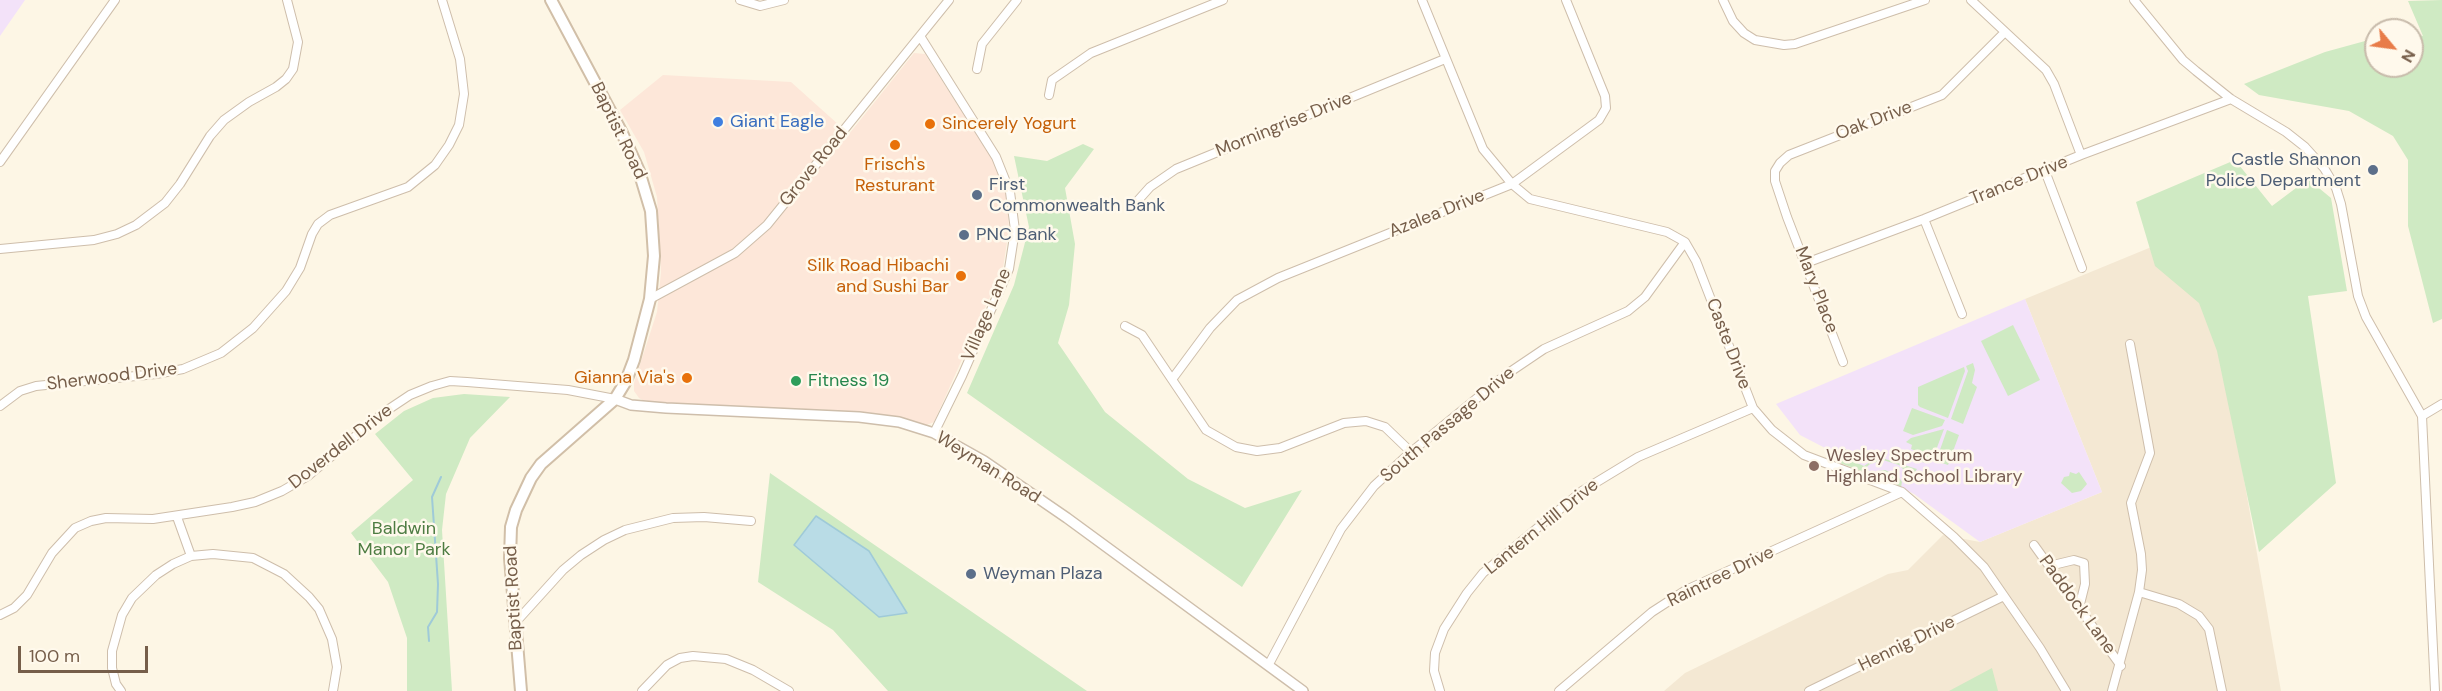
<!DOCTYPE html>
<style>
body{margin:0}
#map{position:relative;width:2442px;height:691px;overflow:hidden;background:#fdf6e5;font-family:"DM Sans",sans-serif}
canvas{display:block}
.north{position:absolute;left:2364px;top:18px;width:60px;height:60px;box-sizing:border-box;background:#fff9ec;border:2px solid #c8bbab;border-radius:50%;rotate:119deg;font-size:16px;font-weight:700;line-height:24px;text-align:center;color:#765e4a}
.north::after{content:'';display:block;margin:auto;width:21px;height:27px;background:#e87c49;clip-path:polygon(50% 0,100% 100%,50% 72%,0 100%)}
.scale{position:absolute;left:18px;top:646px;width:130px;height:27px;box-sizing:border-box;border:3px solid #765e4a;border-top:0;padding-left:8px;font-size:18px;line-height:21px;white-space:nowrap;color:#765e4a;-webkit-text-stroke:4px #fff9ec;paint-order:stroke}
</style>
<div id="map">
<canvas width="2442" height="691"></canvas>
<div class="north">N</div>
<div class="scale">100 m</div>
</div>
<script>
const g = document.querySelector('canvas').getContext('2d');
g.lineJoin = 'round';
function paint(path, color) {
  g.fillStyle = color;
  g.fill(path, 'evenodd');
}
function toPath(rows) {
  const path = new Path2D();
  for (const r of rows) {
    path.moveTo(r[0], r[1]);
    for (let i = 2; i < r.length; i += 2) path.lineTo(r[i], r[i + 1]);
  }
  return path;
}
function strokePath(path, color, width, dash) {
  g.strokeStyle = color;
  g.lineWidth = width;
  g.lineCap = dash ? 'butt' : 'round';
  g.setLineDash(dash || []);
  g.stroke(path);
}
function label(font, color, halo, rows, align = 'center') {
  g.font = font + ' "DM Sans",sans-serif';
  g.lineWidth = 5;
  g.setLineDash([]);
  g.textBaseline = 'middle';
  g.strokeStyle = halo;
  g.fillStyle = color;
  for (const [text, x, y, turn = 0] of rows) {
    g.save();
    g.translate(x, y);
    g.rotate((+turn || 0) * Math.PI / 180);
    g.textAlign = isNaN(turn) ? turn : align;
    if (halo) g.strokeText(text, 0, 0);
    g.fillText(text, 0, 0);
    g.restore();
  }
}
paint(toPath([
 [2200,227,2281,691,1664,691,1685,673,1888,574,1908,570,1943,535,1980,542,2102,492,2025,299]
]), '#f4e8d3');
paint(toPath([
 [914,53,925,54,994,162,1007,191,1009,229,1003,268,934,422,924,426,871,414,831,410,663,404,646,402,639,398,634,391,634,383,657,312,661,272,657,197,644,152,620,110,663,75,791,82,849,134]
]), '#fde7d9');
paint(toPath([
 [0,0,25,0,0,36],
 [2025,299,2102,492,1980,542,1914,494,1800,435,1776,404]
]), '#f3e2f9');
paint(toPath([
 [2442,0,2442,319,2433,323,2408,226,2408,160,2393,136,2349,111,2259,95,2244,84,2325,52,2376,38,2376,66,2412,66,2412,33,2423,36,2408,1],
 [1083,144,1094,149,1065,188,1075,244,1069,305,1058,343,1105,412,1188,479,1245,508,1302,490,1242,587,967,393,1014,285,1029,227,1014,156,1047,161],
 [2235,160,2272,206,2308,179,2331,198,2347,291,2308,296,2336,483,2259,552,2217,351,2199,303,2155,266,2136,202],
 [2013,325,2040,380,2008,396,1981,341],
 [1973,363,1975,370,1972,383,1977,387,1963,424,1951,419,1968,371,1966,366],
 [1964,367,1965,371,1948,418,1920,407,1918,405,1918,387],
 [464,394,510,397,470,438,446,494,442,530,452,691,407,691,407,638,388,582,351,533,413,480,375,434,404,411,433,398],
 [1912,408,1945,420,1942,426,1913,435,1903,431],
 [1944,429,1933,458,1925,463,1913,459,1916,451,1911,449,1912,445,1906,442,1911,438],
 [1947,430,1959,435,1948,465,1936,461],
 [1844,449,1846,449,1843,457,1864,466,1873,460,1882,458,1917,469,1915,472,1909,475,1899,465,1883,460,1870,464,1862,471,1837,462,1835,458],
 [1885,470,1898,476,1902,482,1901,487,1873,475,1878,471],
 [2070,472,2076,474,2079,472,2087,484,2081,491,2072,493,2061,483,2064,477,2069,476],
 [770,473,1087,691,888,691,833,630,758,582],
 [1992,668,1998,691,1926,691,1949,691]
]), '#cfeac3');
const water = toPath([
 [816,516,869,551,907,613,879,617,794,545,816,516]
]);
paint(water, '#b9dce6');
strokePath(water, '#9fcad8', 1.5);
strokePath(toPath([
 [429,641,428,627,437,612,438,584,432,497,441,477]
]), '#9fcad8', 2);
const minor = toPath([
 [740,0,760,6,784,0],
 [1422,0,1483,149,1512,184,1530,199,1667,232,1685,242,1696,261,1753,408,1772,430,1804,455,1902,492,1954,537,1984,567,2040,648,2066,691],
 [1723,0,1733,21,1744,33,1755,40,1784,45,1795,44,1925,0],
 [1971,0,2046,70,2054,84,2081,155],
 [2134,0,2183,60,2196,71,2231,99,2286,132,2305,147,2324,168,2336,188,2341,204,2358,296,2366,317,2422,416,2435,691],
 [920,36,996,157,1010,192,1015,230,1009,269,962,376,934,433],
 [977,69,982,44,1017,0],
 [1049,95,1052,80,1091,53,1223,0],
 [0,162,115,0],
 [2045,171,2082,268],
 [1133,206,1150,187,1176,169,1445,59],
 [1924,219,1962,314],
 [0,249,94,240,117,234,136,225,165,203,180,184,210,136,224,120,249,102,276,87,286,79,293,69,298,42,287,0],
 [1806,263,1924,219,2081,155,2231,99],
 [650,299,735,253,767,225,949,0],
 [1125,326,1142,335,1206,430,1236,447,1257,451,1280,448,1344,423,1366,421,1385,427,1411,452],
 [1843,362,1787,217,1775,181,1775,171,1780,163,1789,155,1942,95,2004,33],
 [1173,378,1210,328,1237,300,1278,278,1512,184,1599,120,1606,108,1605,96,1566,0],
 [0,406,20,391,36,386,156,374,183,369,221,353,253,328,286,291,300,268,312,234,318,224,330,215,408,187,435,165,449,145,459,125,464,94,460,59,442,0],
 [2422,416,2442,404],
 [177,517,191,556],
 [2034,545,2121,666],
 [2049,566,2074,560,2084,563,2085,584,2079,608],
 [2139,592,2179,604,2199,616,2209,629,2222,691],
 [0,615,14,608,27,595,52,553,75,528,91,521,106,518,153,519,232,507,255,502,282,491,308,476,383,413,410,395,432,386,450,381,467,382,568,390,615,399],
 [515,623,563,570,581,555,604,540,625,530,673,518,704,517,751,521],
 [1269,664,1341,529,1374,486,1411,452,1504,376,1544,349,1628,311,1645,297,1685,242],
 [121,691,116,684,112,668,112,651,122,615,132,598,156,575,173,564,191,556,213,554,253,558,284,574,309,597,319,609,332,639,337,667,333,691],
 [642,691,667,665,680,658,693,656,726,659,753,670,789,691],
 [1440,691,1434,671,1435,653,1444,629,1467,593,1483,573,1582,491,1638,457,1753,408],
 [1559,691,1652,612,1686,590,1902,492],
 [1809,691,2004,596],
 [2112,691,2139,592,2142,570,2141,554,2131,503,2150,453,2130,344]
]);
const tertiary = toPath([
 [615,399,631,405,666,408,859,417,899,422,934,433,984,461,1067,518,1303,691]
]);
const secondary = toPath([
 [521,691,510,558,511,527,516,510,531,478,541,464,615,399,626,381,634,360,650,299,654,256,651,211,639,171,622,133,551,0]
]);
strokePath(minor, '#cebeab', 10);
strokePath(tertiary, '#cebeab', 12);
strokePath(secondary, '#d1bfa8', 14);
strokePath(minor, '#fff', 8);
strokePath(tertiary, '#fff', 9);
strokePath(secondary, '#fff', 10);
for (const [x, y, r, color] of [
 [718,122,6,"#3f7fe0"],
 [930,124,6,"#e8710a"],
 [895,145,6,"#e8710a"],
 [2373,170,6,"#5c6f8a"],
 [977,195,6,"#5c6f8a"],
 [964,235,6,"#5c6f8a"],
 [961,276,6,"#e8710a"],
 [687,378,6,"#e8710a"],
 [796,381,6,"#2e9e5b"],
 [1814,466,6,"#8d6e63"],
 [971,574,6,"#5c6f8a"]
]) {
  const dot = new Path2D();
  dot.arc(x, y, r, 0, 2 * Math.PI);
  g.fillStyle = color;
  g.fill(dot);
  strokePath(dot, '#fff9ec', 2);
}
label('18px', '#765e4a', '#fff9ec', [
 ["Oak Drive",1874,121,-21],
 ["Morningrise Drive",1284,125,-22],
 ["Baptist Road",618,131,64],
 ["Grove Road",814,167,-51],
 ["Trance Drive",2019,181,-22],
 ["Azalea Drive",1437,214,-22],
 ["Mary Place",1816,290,69],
 ["Village Lane",987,315,-67],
 ["Caste Drive",1728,344,69],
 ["Sherwood Drive",112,377,-7],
 ["South Passage Drive",1448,425,-40],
 ["Doverdell Drive",341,447,-38],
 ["Weyman Road",988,468,32],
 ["Lantern Hill Drive",1542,527,-39],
 ["Raintree Drive",1721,577,-26],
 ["Baptist Road",514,598,-93],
 ["Paddock Lane",2077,605,54],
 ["Hennig Drive",1907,644,-26]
]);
label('18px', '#366cbe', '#fff9ec', [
 ["Giant Eagle",730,122]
], 'left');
label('18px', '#c56008', '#fff9ec', [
 ["Sincerely Yogurt",942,124,"left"],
 ["Frisch's",895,165,"center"],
 ["Resturant",895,186,"center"],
 ["Silk Road Hibachi",949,266],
 ["and Sushi Bar",949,287],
 ["Gianna Via's",675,378]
], 'right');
label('18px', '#4e5e75', '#fff9ec', [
 ["Castle Shannon",2361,160,"right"],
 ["Police Department",2361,181,"right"],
 ["First",989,185],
 ["Commonwealth Bank",989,206],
 ["PNC Bank",976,235],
 ["Weyman Plaza",983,574]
], 'left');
label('18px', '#27864d', '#fff9ec', [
 ["Fitness 19",808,381]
], 'left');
label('18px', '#785e54', '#fff9ec', [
 ["Wesley Spectrum",1826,456],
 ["Highland School Library",1826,477]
], 'left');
label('18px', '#4d7c42', '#fff9ec', [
 ["Baldwin",404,529],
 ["Manor Park",404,550]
]);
</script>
